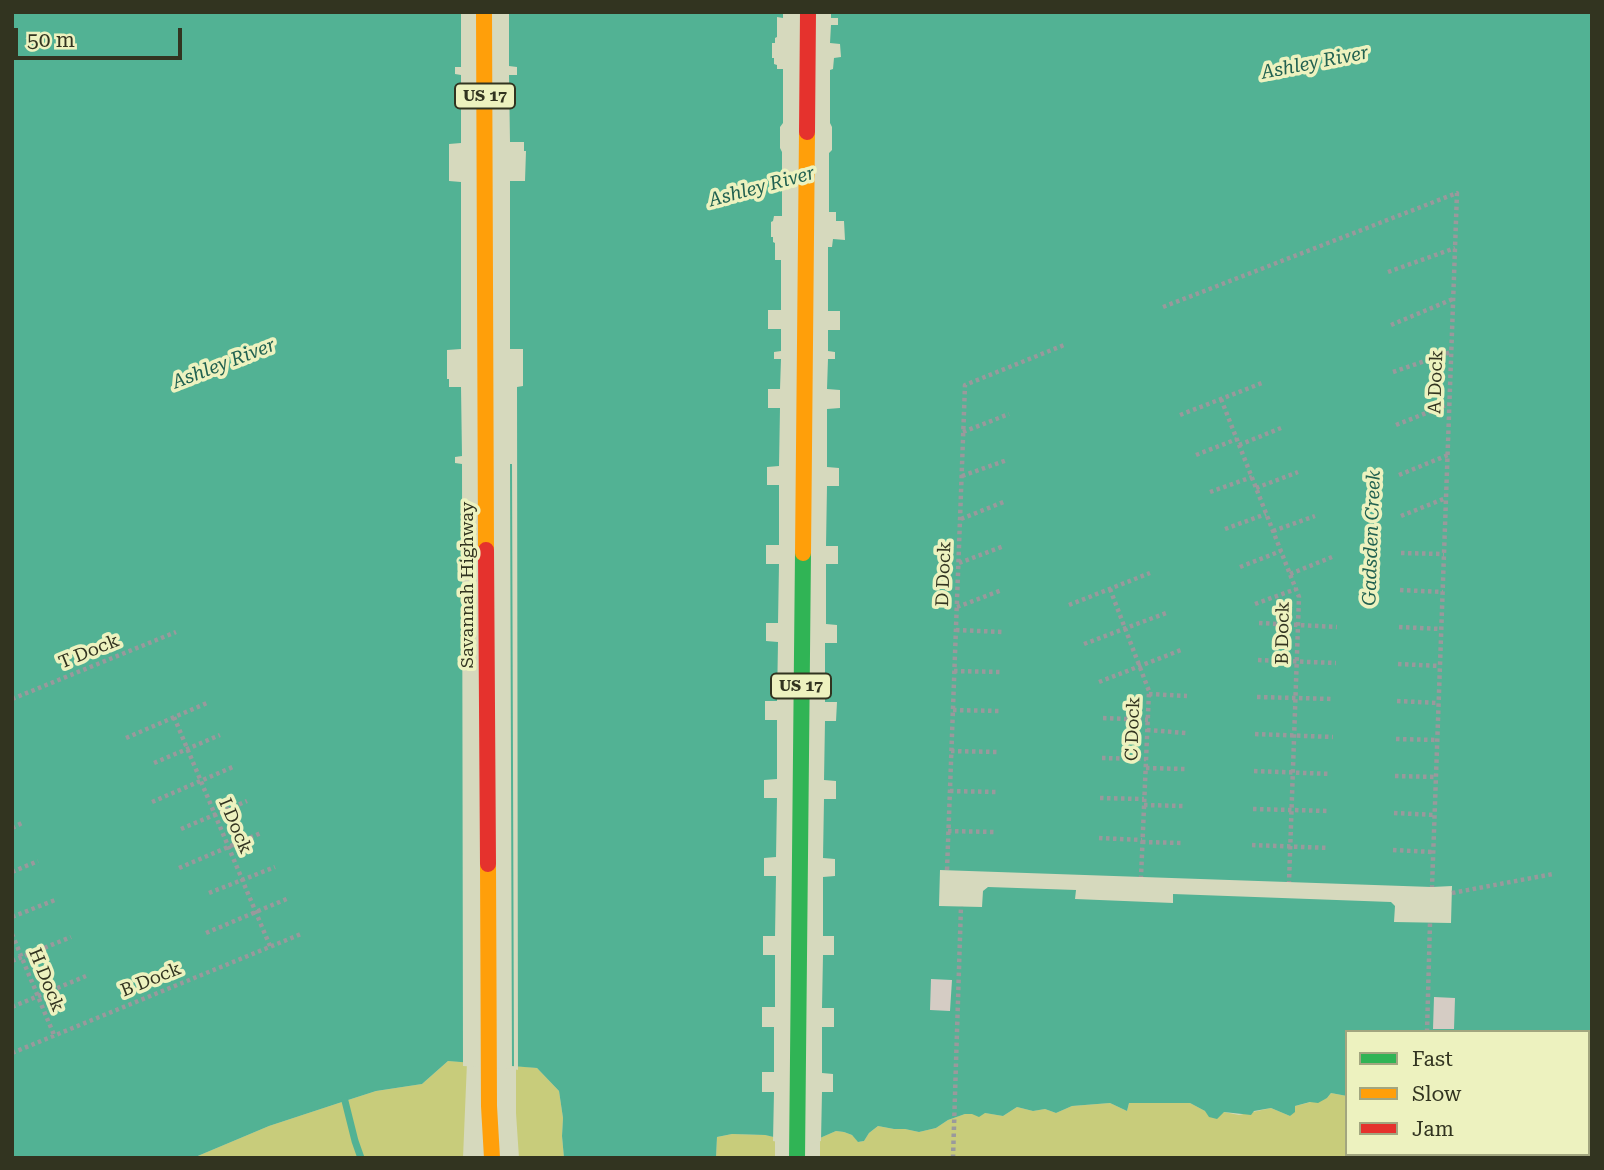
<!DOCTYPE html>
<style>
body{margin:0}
#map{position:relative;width:1604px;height:1170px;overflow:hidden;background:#d6d9bd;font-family:"Roboto Serif",serif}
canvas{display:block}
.frame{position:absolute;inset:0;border:14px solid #323420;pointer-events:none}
.legend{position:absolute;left:1345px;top:1030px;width:245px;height:126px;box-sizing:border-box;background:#edf2bf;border:2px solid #a2a67f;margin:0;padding:9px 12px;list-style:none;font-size:21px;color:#323420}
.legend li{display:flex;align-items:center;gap:14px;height:35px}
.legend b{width:35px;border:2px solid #a2a67f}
.scale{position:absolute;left:14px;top:28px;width:168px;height:32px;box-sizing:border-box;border:4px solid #323420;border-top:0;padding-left:9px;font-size:21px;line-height:24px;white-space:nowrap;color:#323420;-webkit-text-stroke:5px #edf2bf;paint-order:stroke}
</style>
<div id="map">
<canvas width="1604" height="1170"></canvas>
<div class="frame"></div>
<ul class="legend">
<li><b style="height:9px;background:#30b455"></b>Fast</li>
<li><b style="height:9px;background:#ff9f0a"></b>Slow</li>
<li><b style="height:9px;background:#e5322d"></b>Jam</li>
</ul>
<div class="scale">50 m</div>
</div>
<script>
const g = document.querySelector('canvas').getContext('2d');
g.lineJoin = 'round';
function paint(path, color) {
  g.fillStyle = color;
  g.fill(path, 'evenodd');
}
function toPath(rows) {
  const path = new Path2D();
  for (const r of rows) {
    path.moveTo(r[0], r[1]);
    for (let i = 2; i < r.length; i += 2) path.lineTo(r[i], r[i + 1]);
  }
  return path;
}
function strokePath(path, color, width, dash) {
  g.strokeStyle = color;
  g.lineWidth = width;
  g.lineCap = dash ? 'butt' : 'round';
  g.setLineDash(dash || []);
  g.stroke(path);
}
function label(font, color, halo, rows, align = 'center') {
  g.font = font + ' "Roboto Serif",serif';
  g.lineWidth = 7;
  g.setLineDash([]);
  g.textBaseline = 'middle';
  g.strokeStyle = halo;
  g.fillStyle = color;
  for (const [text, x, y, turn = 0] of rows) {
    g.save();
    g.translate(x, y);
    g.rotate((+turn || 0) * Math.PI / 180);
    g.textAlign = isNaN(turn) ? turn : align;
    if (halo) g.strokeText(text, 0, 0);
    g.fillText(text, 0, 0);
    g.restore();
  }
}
paint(toPath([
 [448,1061,467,1062,463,1158,193,1158,269,1126,345,1101,376,1091,422,1084],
 [516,1066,537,1068,559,1091,563,1118,562,1136,564,1158,519,1158,516,1113],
 [1331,1093,1347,1096,1347,1154,1588,1154,1588,1139,1592,1139,1592,1158,820,1158,820,1138,836,1131,844,1132,852,1135,859,1142,864,1141,869,1133,878,1126,894,1129,905,1129,919,1132,936,1128,948,1120,965,1114,985,1113,1003,1116,1017,1107,1033,1111,1045,1109,1056,1113,1072,1106,1110,1103,1127,1111,1129,1103,1190,1103,1205,1111,1224,1112,1239,1115,1271,1108,1290,1116,1295,1106,1327,1098],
 [732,1134,765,1135,775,1137,775,1158,716,1158,717,1137]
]), '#c8cc7b');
paint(toPath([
 [12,12,1592,12,1592,1139,1588,1139,1588,1032,1347,1032,1347,1096,1331,1093,1327,1098,1318,1103,1310,1102,1295,1106,1295,1112,1290,1116,1271,1108,1254,1111,1251,1115,1224,1112,1217,1119,1209,1117,1205,1111,1190,1103,1129,1103,1127,1111,1110,1103,1072,1106,1056,1113,1045,1109,1033,1111,1017,1107,1003,1116,985,1113,979,1117,972,1114,965,1114,948,1120,936,1128,919,1132,905,1129,894,1129,878,1126,869,1133,864,1141,858,1142,852,1135,844,1132,836,1131,820,1138,800,1143,765,1135,732,1134,717,1137,716,1158,564,1158,562,1136,563,1118,559,1091,537,1068,448,1061,422,1084,376,1091,345,1101,269,1126,193,1158,12,1158]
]), '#52b294');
paint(toPath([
 [461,12,509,12,509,66,517,67,517,75,509,75,510,142,524,142,524,151,526,151,525,181,510,181,510,349,523,349,523,386,517,387,518,1070,514,1069,512,464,510,464,512,1069,463,1066,462,464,455,463,455,457,462,456,461,387,449,387,449,379,447,379,447,350,461,349,461,182,449,181,449,144,461,143,461,75,455,74,455,67,461,67],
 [783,12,831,12,831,18,838,18,838,25,831,25,830,43,840,44,841,57,834,58,833,69,830,70,830,123,832,127,832,150,829,153,829,212,836,212,836,221,844,221,845,240,833,239,832,247,828,247,828,311,840,311,840,330,828,330,828,351,835,352,835,359,828,359,827,389,840,390,840,408,827,409,827,467,839,468,839,486,827,486,826,546,838,546,838,564,826,564,826,624,837,625,837,643,825,643,825,702,837,702,836,721,825,721,824,780,836,781,836,799,824,799,823,858,835,859,835,876,823,877,823,936,834,936,834,955,823,955,822,1008,834,1008,834,1027,822,1027,822,1073,833,1074,833,1092,822,1092,821,1141,800,1147,773,1141,774,1092,762,1092,762,1072,774,1072,774,1027,762,1027,762,1007,775,1007,775,955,763,955,763,936,775,936,776,876,764,876,764,858,776,857,777,798,764,798,764,780,777,779,777,720,765,720,765,701,777,701,778,642,766,641,766,623,778,623,779,564,766,564,766,545,779,545,779,485,767,485,767,467,779,466,780,408,768,408,768,389,780,389,781,359,774,359,774,352,781,351,781,329,768,329,768,310,781,310,781,260,775,260,775,243,773,242,773,237,771,237,771,222,773,221,774,216,782,216,782,152,780,148,780,127,783,123,783,69,777,69,777,65,774,64,774,58,772,58,772,43,775,43,775,38,777,37,777,17,783,18],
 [940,870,1432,887,1452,886,1451,923,1394,922,1395,906,1391,902,1173,894,1173,903,1075,899,1076,890,988,887,983,891,982,907,939,906]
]), '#d6d9bd');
strokePath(toPath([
 [345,1101,355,1141,361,1158],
 [1355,1158,1356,1154]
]), '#52b294', 7);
paint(toPath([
 [931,979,952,980,950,1011,930,1010],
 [1434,997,1455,998,1454,1029,1433,1029]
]), '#d5ccc4');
strokePath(toPath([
 [1388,272,1455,248],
 [1163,307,1457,193,1432,887],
 [1391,325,1453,299],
 [1393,372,1451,352],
 [1221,399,1299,597,1289,882],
 [1180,415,1262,383],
 [1396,425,1449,404],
 [963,432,1009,414],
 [1239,445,1281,428],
 [1196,455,1237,439],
 [1399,475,1448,455],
 [962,476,1007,460],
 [1256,488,1298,472],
 [1210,492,1252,477],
 [1401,516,1446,498],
 [961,519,1006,501],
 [1225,529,1266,514],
 [1273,531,1315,516],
 [1401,553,1444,554],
 [959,563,1004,546],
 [1240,567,1281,551],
 [1290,574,1332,557],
 [1110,589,1149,691,1141,877],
 [1400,590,1443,592],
 [1255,604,1296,589],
 [1069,605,1150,573],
 [957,607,1002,590],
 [1259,623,1337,627],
 [1399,627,1441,629],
 [956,630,1002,632],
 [1084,644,1166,613],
 [1258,660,1336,663],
 [1398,664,1440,666],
 [954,671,1000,672],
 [1099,682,1181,650],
 [1149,694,1187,696],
 [1257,697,1334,699],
 [12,699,176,632],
 [1397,701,1438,703],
 [953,710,999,711],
 [174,717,270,946],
 [1103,718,1148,720],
 [1147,730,1186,733],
 [1255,734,1333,737],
 [126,738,207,703],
 [1396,739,1437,740],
 [951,751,997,752],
 [1102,758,1146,759],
 [154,763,220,735],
 [1146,768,1185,769],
 [1254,771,1331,774],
 [1395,776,1436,777],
 [950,791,996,792],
 [1100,798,1144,799],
 [152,802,235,766],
 [1144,805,1183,806],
 [1253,809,1330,811],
 [1394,813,1435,815],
 [12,828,22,823],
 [181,829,247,801],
 [948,831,994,832],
 [1099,838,1142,840],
 [1142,842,1182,843],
 [1252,845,1329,848],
 [1393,850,1433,852],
 [179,868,261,833],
 [947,870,965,385,1064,345],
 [12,872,38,861],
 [209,893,275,867],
 [1452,893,1553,874],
 [12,917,55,900],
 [206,933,289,898],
 [12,934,54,1035],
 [12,961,71,937],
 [12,1007,86,976],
 [1427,1032,1430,923],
 [12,1053,301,934],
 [1427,1154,1428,1158],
 [953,1158,961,906]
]), '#9a999c', 4.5, [3.5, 3.5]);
strokePath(toPath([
 [797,1158,803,553]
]), '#30b455', 16);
strokePath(toPath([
 [484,12,486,550],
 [803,553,807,132],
 [488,864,489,1106,492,1158]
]), '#ff9f0a', 16);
strokePath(toPath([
 [807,132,808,12],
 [486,550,488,864]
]), '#e5322d', 16);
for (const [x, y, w] of [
 [485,96,60],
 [801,686,60]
]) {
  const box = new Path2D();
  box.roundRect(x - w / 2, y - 12.5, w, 25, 5);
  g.fillStyle = '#edf2bf';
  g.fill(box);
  strokePath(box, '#323420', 2);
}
label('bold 16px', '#323420', null, [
 ["US 17",485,96],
 ["US 17",801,686]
]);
label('18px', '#323420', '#edf2bf', [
 ["A Dock",1436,382,-88],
 ["D Dock",944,574,-88],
 ["Savannah Highway",468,585,-90],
 ["B Dock",1283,633,-89],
 ["T Dock",89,652,-22],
 ["C Dock",1133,729,-88],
 ["I Dock",235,826,67],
 ["H Dock",46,980,68],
 ["B Dock",151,980,-22]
]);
label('italic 19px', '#216150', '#edf2bf', [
 ["Ashley River",1315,63,-11],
 ["Ashley River",762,187,-15],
 ["Ashley River",224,364,-21],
 ["Gadsden Creek",1372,538,-88]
]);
</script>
